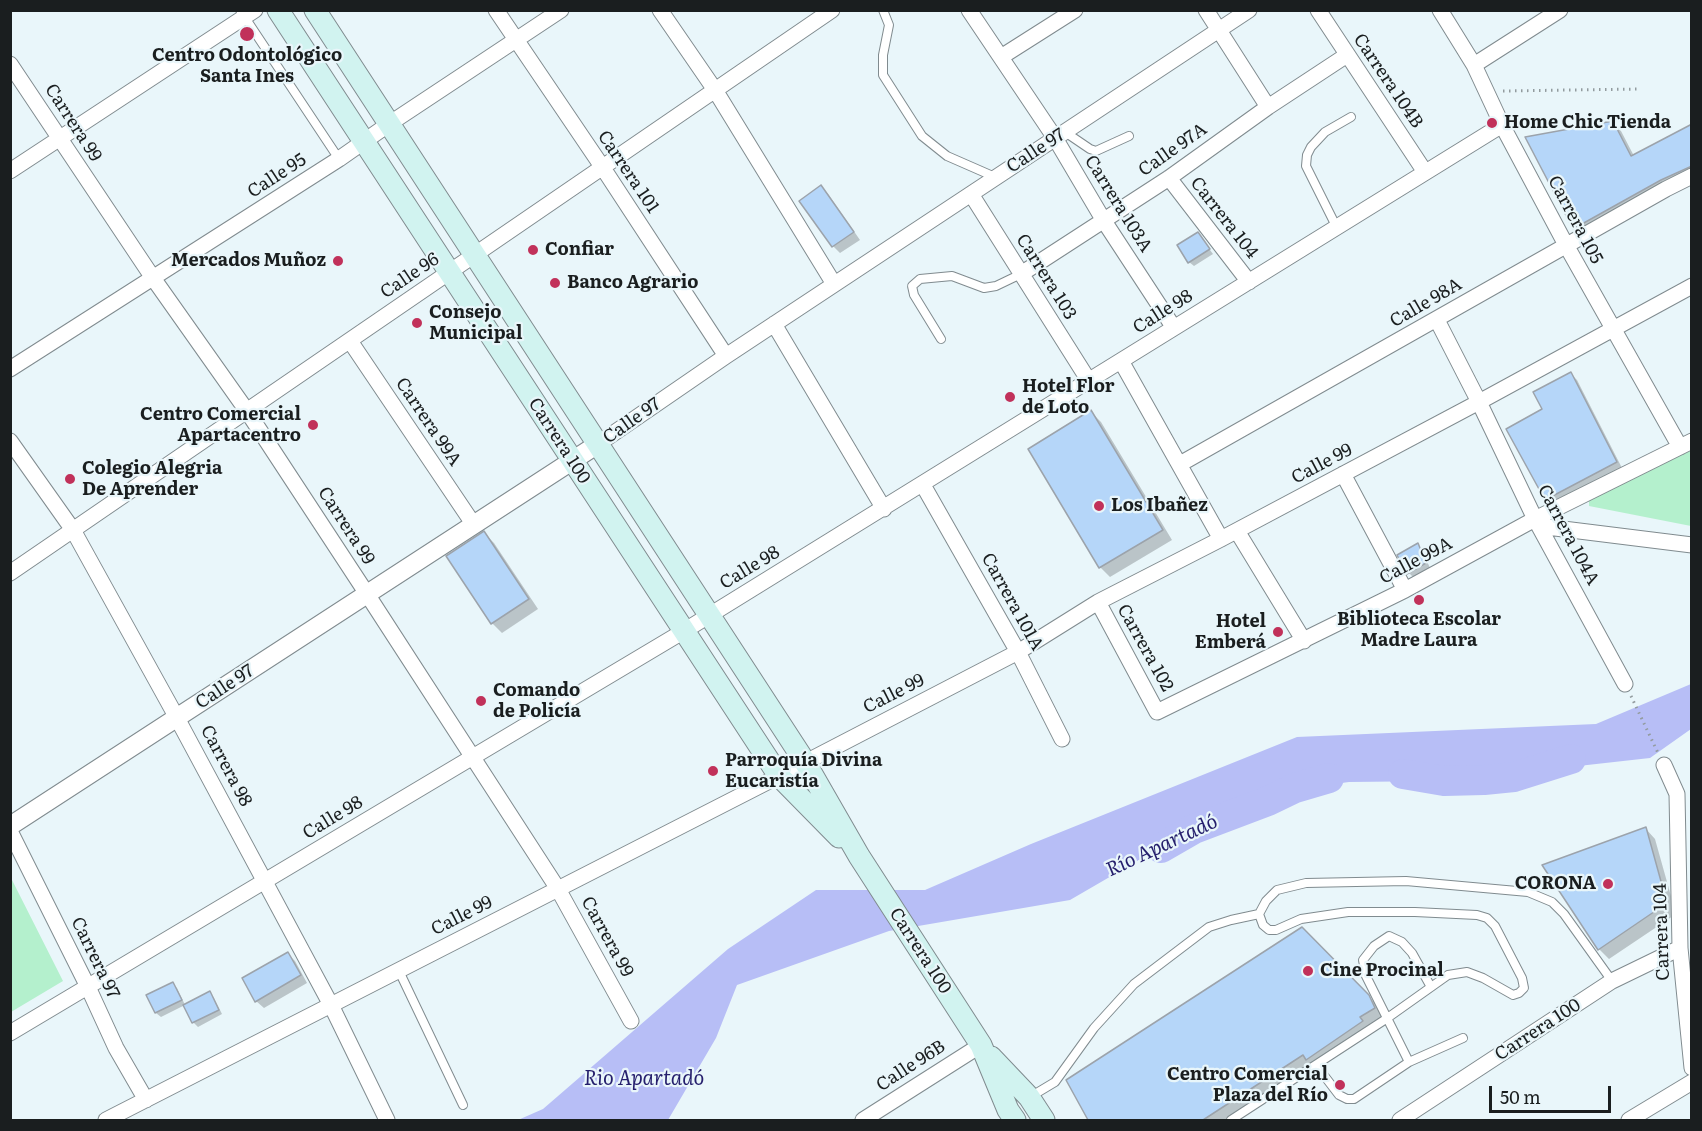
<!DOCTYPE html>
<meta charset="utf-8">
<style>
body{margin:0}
#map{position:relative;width:1702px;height:1131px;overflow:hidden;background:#e9f6fa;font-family:Literata,serif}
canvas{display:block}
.frame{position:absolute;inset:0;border:12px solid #1a1e1f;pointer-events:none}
.scale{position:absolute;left:1489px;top:1086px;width:122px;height:27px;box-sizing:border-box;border:3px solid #1a1e1f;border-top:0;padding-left:8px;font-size:18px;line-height:21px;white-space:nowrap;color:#1a1e1f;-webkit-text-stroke:4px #e9f6fa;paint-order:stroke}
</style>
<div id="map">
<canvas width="1702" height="1131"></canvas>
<div class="frame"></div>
<div class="scale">50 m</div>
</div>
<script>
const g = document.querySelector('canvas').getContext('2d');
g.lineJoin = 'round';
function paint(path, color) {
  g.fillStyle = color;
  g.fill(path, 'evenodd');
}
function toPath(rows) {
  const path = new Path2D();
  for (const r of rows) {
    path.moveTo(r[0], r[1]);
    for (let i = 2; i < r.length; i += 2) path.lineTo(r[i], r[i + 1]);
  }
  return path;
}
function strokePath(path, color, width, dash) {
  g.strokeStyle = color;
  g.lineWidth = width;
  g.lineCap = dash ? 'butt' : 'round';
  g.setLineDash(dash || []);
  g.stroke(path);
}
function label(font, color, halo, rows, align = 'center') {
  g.font = font + ' Literata,serif';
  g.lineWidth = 4.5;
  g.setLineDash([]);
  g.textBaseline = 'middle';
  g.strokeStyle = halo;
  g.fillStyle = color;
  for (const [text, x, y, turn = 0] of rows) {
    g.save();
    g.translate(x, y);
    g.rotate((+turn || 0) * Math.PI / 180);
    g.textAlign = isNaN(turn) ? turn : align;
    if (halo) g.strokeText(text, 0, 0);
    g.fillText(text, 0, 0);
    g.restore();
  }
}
paint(toPath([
 [1691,446,1691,526,1589,506,1589,499],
 [11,878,63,981,11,1012,10,1012]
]), '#b4f0cd');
paint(toPath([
 [1691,684,1691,729,1650,758,1444,781,1349,782,1251,795,1070,900,889,931,737,985,716,1038,668,1120,518,1120,543,1109,728,949,816,890,925,890,1031,844,1297,737,1596,724]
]), '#b7bef6');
paint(toPath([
 [1613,123,1621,131,1634,156,1692,126,1692,178,1583,237,1575,228,1527,138],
 [821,187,828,194,860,240,840,253,833,246],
 [1198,234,1213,254,1194,266,1189,262],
 [1571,374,1577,380,1622,468,1552,505,1546,499,1544,409],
 [1091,412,1101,422,1172,540,1110,577,1100,567,1030,449],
 [484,533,494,543,538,609,502,633,492,623],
 [1418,545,1422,550,1430,568,1413,577,1409,573],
 [1646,829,1655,839,1676,914,1609,959,1599,949],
 [1302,929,1379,1007,1384,1018,1372,1032,1317,1069,1313,1065,1227,1120,1089,1120,1068,1081],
 [288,954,295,961,307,983,264,1008,256,1001],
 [172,984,177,988,185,1005,209,993,214,998,222,1014,198,1027,193,1022,185,1005,161,1017,156,1013,148,996]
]), '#0003');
strokePath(toPath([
 [1403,774,1444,781,1484,780,1514,777,1571,759],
 [1161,848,1194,829,1268,801,1295,788,1329,778]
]), '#b7bef6', 30);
const building = toPath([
 [1613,121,1631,156,1692,124,1692,166,1661,180,1573,229,1525,137,1613,121],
 [821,185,854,232,832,247,799,201,821,185],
 [1198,232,1210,249,1188,263,1177,245,1198,232],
 [1571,372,1617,462,1545,500,1506,429,1542,409,1533,392,1571,372],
 [1091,410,1163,530,1099,568,1028,449,1091,410],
 [484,531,529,599,491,624,446,556,484,531],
 [1418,543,1426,563,1407,574,1397,555,1418,543],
 [1646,827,1667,903,1598,950,1542,865,1646,827],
 [1302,927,1369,995,1375,1008,1360,1017,1363,1021,1306,1060,1303,1055,1203,1120,1088,1120,1066,1080,1302,927],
 [288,952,301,975,255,1002,242,978,288,952],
 [173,982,182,1000,155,1013,146,995,173,982],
 [210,991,219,1010,192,1023,183,1005,210,991]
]);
paint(building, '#b5d6f9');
strokePath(building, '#9ca3ab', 1.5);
const service = toPath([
 [240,10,339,159],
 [883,10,889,25,883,55,883,75,922,136,947,156,995,177],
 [1065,132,1090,149,1096,151,1129,136],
 [1337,228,1306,166,1307,155,1311,147,1325,132,1351,117],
 [941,339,914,295,912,286,920,279,952,276,984,288,996,286,1021,274],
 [399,971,463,1105],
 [1431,987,1412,953,1402,942,1389,936,1374,946,1363,960,1366,976,1409,1062,1463,1038],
 [1316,1065,1339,1095,1347,1099,1354,1099,1409,1062],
 [1030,1097,1055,1082,1094,1028,1134,984,1209,927,1231,920,1259,914],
 [1231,1120,1386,1019,1448,975,1467,972,1483,978,1513,995,1519,993,1524,988,1522,978,1495,926,1487,918,1477,915,1415,912,1348,912,1301,919,1276,930,1269,930,1263,925,1259,914,1266,901,1277,890,1306,883,1406,881,1528,892,1552,902,1564,914,1612,981]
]);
const minor = toPath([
 [496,10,603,168,726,356],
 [660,10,715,90,834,284],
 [969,10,1055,138,1104,221,1174,328],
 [1206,10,1268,107],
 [1318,10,1425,172],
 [1440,10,1474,65,1502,125,1566,245,1680,447],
 [1001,57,1075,10],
 [10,64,153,278,247,411,367,594,558,889,631,1021],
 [1474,65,1560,10],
 [10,171,255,10],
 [1169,178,1249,282],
 [971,194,1089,381],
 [1021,274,1169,178,1268,107,1347,55],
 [1437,320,1479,402,1535,519,1625,684],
 [774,324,884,509],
 [350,341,474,525],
 [1121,361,1221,539],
 [10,369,339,159,389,124,561,10],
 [10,441,73,530,177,718,331,1005,387,1120],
 [598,444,726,356,1249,10],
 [1180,464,1666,189,1692,176],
 [1343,474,1405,590],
 [923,485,1018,652,1062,739],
 [1539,526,1692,545],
 [1237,531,1304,641],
 [10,573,832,10],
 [1098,602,1157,712,1405,590,1535,519,1692,441],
 [1664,765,1677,794,1680,948,1692,1068],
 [10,831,88,987,116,1048,146,1100],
 [10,1033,684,631,1502,125],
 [106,1120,779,776,1018,652,1098,602,1221,539,1479,402,1692,286],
 [863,1120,981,1045],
 [1400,1120,1612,981,1680,948],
 [1629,1120,1692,1082]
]);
const tertiary = toPath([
 [10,826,598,444]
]);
const secondary = toPath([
 [278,10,779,776,839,837],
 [315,10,805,762,859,856,981,1045,1008,1110,1015,1120],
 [991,1057,1029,1097,1044,1120]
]);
strokePath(service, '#808b8f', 10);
strokePath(minor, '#808b8f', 17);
strokePath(tertiary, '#808b8f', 20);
strokePath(secondary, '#808b8f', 23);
strokePath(toPath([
 [1503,91,1639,89],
 [1631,696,1658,753]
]), '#929b9e', 3, [1.5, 4.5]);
strokePath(service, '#fff', 8);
strokePath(minor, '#fff', 15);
strokePath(tertiary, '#fff', 18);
strokePath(secondary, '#d1f3f0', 21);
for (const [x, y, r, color] of [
 [247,34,8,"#c1315a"],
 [1492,123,6,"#c1315a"],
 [533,250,6,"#c1315a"],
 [338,261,6,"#c1315a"],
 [555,283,6,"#c1315a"],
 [417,323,6,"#c1315a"],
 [1010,397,6,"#c1315a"],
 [313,425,6,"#c1315a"],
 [70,479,6,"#c1315a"],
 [1099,506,6,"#c1315a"],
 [1419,600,6,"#c1315a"],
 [1278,632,6,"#c1315a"],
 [481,701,6,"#c1315a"],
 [713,771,6,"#c1315a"],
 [1608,884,6,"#c1315a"],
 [1308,971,6,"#c1315a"],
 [1340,1085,6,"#c1315a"]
]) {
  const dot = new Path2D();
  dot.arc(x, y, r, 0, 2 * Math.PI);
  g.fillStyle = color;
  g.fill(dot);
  strokePath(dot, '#e9f6fa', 2);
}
label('bold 18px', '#1a1e1f', '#e9f6fa', [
 ["Centro Odontológico",247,56,"center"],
 ["Santa Ines",247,77,"center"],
 ["Home Chic Tienda",1504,123],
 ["Confiar",545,250],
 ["Mercados Muñoz",326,261,"right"],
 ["Banco Agrario",567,283],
 ["Consejo",429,313],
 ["Municipal",429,334],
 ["Hotel Flor",1022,387],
 ["de Loto",1022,408],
 ["Centro Comercial",301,415,"right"],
 ["Apartacentro",301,436,"right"],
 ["Colegio Alegria",82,469],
 ["De Aprender",82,490],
 ["Los Ibañez",1111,506],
 ["Biblioteca Escolar",1419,620,"center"],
 ["Madre Laura",1419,641,"center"],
 ["Hotel",1266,622,"right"],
 ["Emberá",1266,643,"right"],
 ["Comando",493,691],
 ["de Policía",493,712],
 ["Parroquía Divina",725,761],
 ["Eucaristía",725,782],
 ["CORONA",1596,884,"right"],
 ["Cine Procinal",1320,971],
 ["Centro Comercial",1328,1075,"right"],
 ["Plaza del Río",1328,1096,"right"]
], 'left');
label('18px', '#1a1e1f', '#e9f6fa', [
 ["Carrera 104B",1388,81,56],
 ["Carrera 99",73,123,57],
 ["Calle 97A",1173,150,-35],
 ["Calle 97",1036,151,-33],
 ["Carrera 101",628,172,56],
 ["Calle 95",277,176,-33],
 ["Carrera 103A",1118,204,58],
 ["Carrera 104",1224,218,52],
 ["Carrera 105",1575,220,62],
 ["Calle 96",410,276,-34],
 ["Carrera 103",1046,277,58],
 ["Calle 98A",1426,303,-30],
 ["Calle 98",1163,312,-32],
 ["Calle 97",632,421,-35],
 ["Carrera 99A",428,422,56],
 ["Carrera 100",559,441,57],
 ["Calle 99",1322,464,-28],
 ["Carrera 99",346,526,57],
 ["Carrera 104A",1568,535,62],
 ["Calle 99A",1416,561,-28],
 ["Calle 98",750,568,-31],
 ["Carrera 101A",1012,602,61],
 ["Carrera 102",1145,648,61],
 ["Calle 97",225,687,-33],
 ["Calle 99",894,694,-27],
 ["Carrera 98",226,766,62],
 ["Calle 98",333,818,-31],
 ["Calle 99",462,916,-27],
 ["Carrera 104",1662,932,-92],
 ["Carrera 99",607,937,61],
 ["Carrera 100",920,951,57],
 ["Carrera 97",95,958,64],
 ["Carrera 100",1538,1030,-33],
 ["Calle 96B",911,1066,-33]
]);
label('italic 20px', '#251f6d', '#e9f6fa', [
 ["Río Apartadó",1162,846,-25],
 ["Rio Apartadó",644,1079]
]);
</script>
